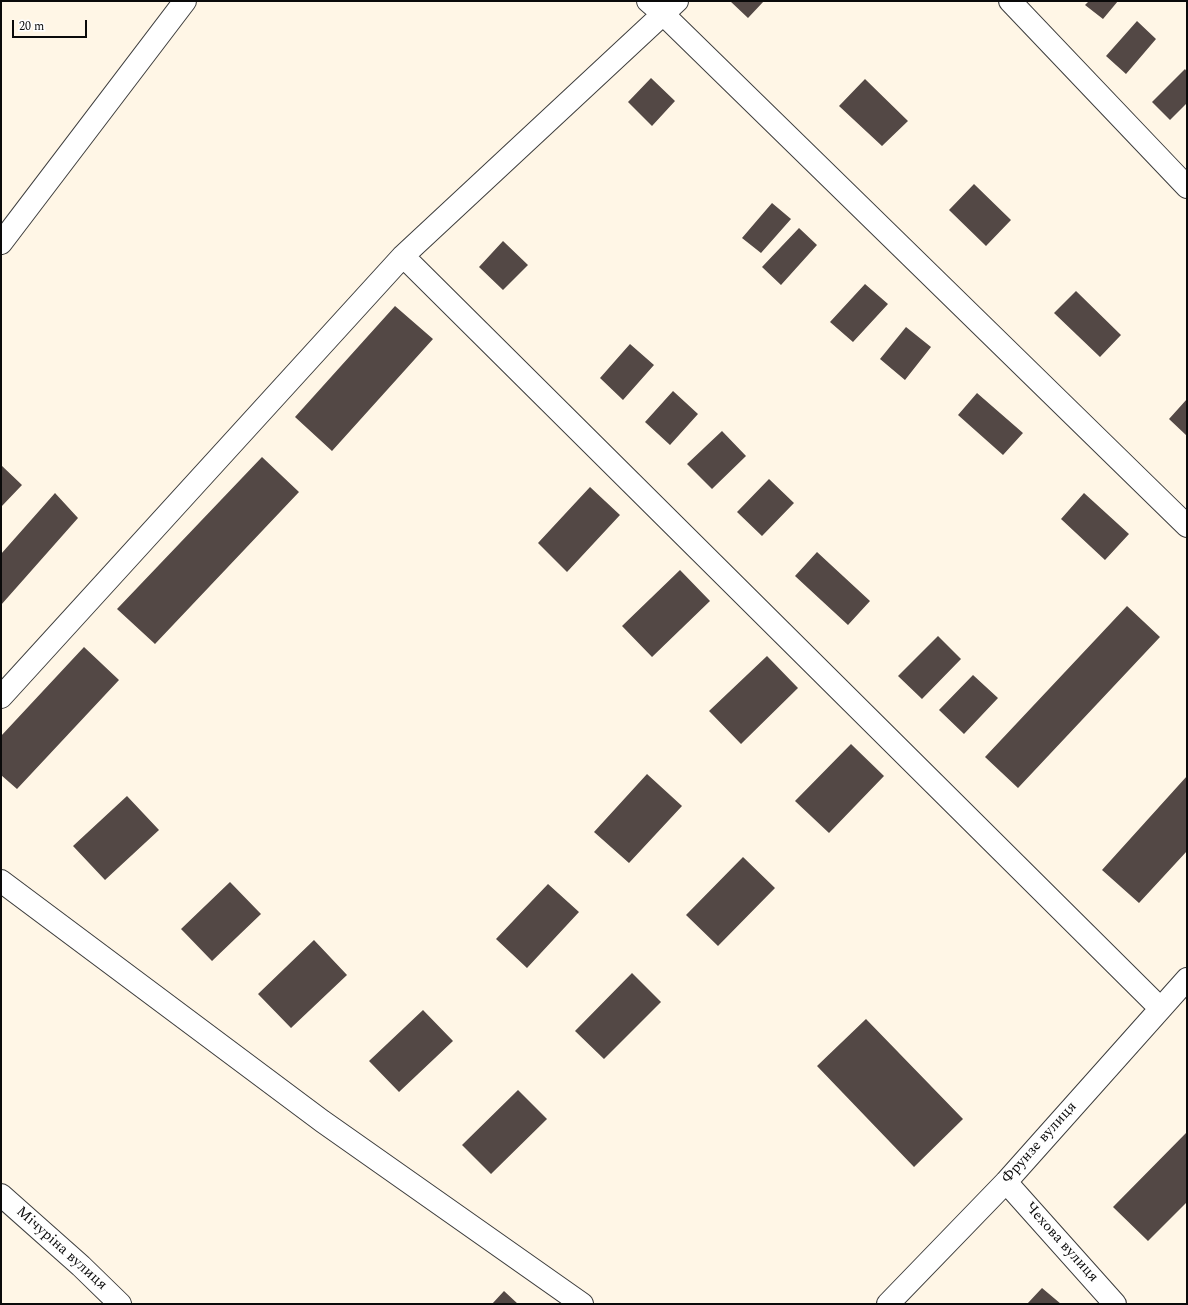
<!DOCTYPE html>
<meta charset="utf-8">
<style>
body{margin:0}
#map{position:relative;width:1188px;height:1305px;overflow:hidden;background:#fff6e6;font-family:Spectral,serif}
canvas{display:block}
.frame{position:absolute;inset:0;border:2px solid #0a0a0a;pointer-events:none}
.scale{position:absolute;left:12px;top:20px;width:75px;height:18px;box-sizing:border-box;border:2px solid #0a0a0a;border-top:0;padding-left:5px;font-size:12px;line-height:14px;white-space:nowrap;color:#0a0a0a;-webkit-text-stroke:3px #fff;paint-order:stroke}
</style>
<div id="map">
<canvas width="1188" height="1305"></canvas>
<div class="frame"></div>
<div class="scale">20 m</div>
</div>
<script>
const g = document.querySelector('canvas').getContext('2d');
g.lineJoin = 'round';
function paint(path, color) {
  g.fillStyle = color;
  g.fill(path, 'evenodd');
}
function toPath(rows) {
  const path = new Path2D();
  for (const r of rows) {
    path.moveTo(r[0], r[1]);
    for (let i = 2; i < r.length; i += 2) path.lineTo(r[i], r[i + 1]);
  }
  return path;
}
function strokePath(path, color, width, dash) {
  g.strokeStyle = color;
  g.lineWidth = width;
  g.lineCap = dash ? 'butt' : 'round';
  g.setLineDash(dash || []);
  g.stroke(path);
}
function label(font, color, halo, rows, align = 'center') {
  g.font = font + ' Spectral,serif';
  g.lineWidth = 4;
  g.setLineDash([]);
  g.textBaseline = 'middle';
  g.strokeStyle = halo;
  g.fillStyle = color;
  for (const [text, x, y, turn = 0] of rows) {
    g.save();
    g.translate(x, y);
    g.rotate((+turn || 0) * Math.PI / 180);
    g.textAlign = isNaN(turn) ? turn : align;
    if (halo) g.strokeText(text, 0, 0);
    g.fillText(text, 0, 0);
    g.restore();
  }
}
paint(toPath([
 [730,1,764,1,748,18],
 [1089,1,1118,1,1103,19,1085,5],
 [1137,21,1156,39,1126,74,1106,56],
 [1185,69,1187,72,1187,103,1170,120,1152,102],
 [651,78,675,101,652,126,628,102],
 [865,79,908,121,882,146,839,106],
 [974,184,1011,220,986,246,949,210],
 [772,203,791,219,761,253,742,238],
 [799,228,817,245,781,285,762,267],
 [503,241,528,265,503,290,479,267],
 [865,284,888,304,853,342,830,322],
 [1076,291,1121,335,1100,357,1054,313],
 [395,306,433,339,332,451,295,417],
 [906,327,931,347,905,380,880,359],
 [630,344,654,365,623,400,600,378],
 [673,391,698,414,670,445,645,422],
 [977,393,1023,433,1003,455,958,415],
 [1187,399,1187,436,1169,419],
 [722,431,746,456,712,489,687,464],
 [262,457,299,492,155,644,117,609],
 [1,465,22,485,1,507],
 [769,479,794,503,762,536,737,512],
 [590,487,620,515,567,572,538,543],
 [55,493,78,518,1,605,1,554],
 [1084,493,1129,534,1105,560,1061,519],
 [817,552,870,601,848,625,795,576],
 [680,570,710,601,652,657,622,626],
 [1127,606,1160,637,1018,788,985,757],
 [938,636,961,659,922,699,898,676],
 [84,647,119,680,17,789,1,775,1,736],
 [767,656,798,688,741,744,709,711],
 [973,675,998,698,964,734,939,710],
 [851,744,884,776,829,833,795,801],
 [647,774,682,806,629,863,594,832],
 [1187,776,1187,851,1139,903,1102,870],
 [127,796,159,830,105,880,73,846],
 [743,857,775,888,718,946,686,915],
 [230,882,261,914,212,961,181,929],
 [548,884,579,912,527,968,496,939],
 [314,940,347,975,291,1028,258,994],
 [632,973,661,1002,604,1059,575,1031],
 [423,1010,453,1041,399,1092,369,1061],
 [866,1019,963,1119,914,1167,817,1066],
 [518,1090,547,1119,491,1174,462,1145],
 [1187,1132,1187,1202,1148,1241,1113,1207],
 [1042,1288,1061,1304,1027,1304],
 [504,1291,518,1304,492,1304]
]), '#534845');
const minor = toPath([
 [648,1,663,14,1187,526],
 [1010,1,1187,187],
 [1,243,185,1],
 [403,256,1160,1008],
 [1,697,403,256,677,1],
 [1,881,322,1121,582,1304],
 [1006,1182,1115,1304],
 [1,1195,81,1266,120,1304],
 [888,1304,1006,1182,1187,979]
]);
strokePath(minor, '#3d3d3d', 24);
strokePath(minor, '#fff', 22);
label('15px', '#0a0a0a', '#fff', [
 ["Фрунзе вулиця",1040,1143,-48],
 ["Чехова вулиця",1061,1243,48],
 ["Мічуріна вулиця",61,1249,42]
]);
</script>
